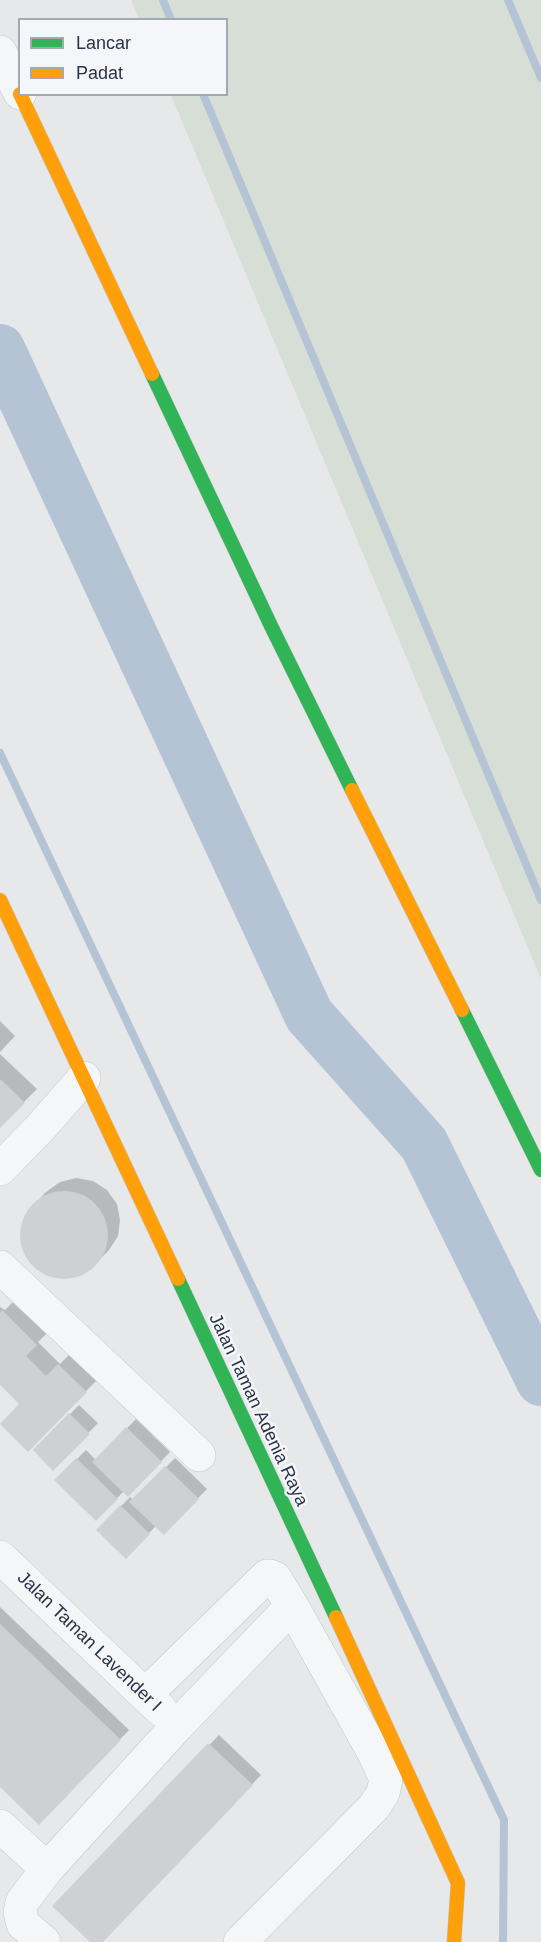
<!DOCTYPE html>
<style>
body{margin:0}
#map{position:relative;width:541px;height:1942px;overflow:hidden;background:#e6e8ea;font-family:Arial,sans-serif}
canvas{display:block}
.legend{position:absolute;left:18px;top:18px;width:210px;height:78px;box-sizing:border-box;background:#f4f6f9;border:2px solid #a4a8b1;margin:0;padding:8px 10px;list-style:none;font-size:18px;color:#2b3445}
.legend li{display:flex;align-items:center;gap:12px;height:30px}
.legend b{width:30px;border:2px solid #a4a8b1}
</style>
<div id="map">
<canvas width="541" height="1942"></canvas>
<ul class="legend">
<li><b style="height:8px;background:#30b455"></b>Lancar</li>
<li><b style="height:8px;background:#ff9f0a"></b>Padat</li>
</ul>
</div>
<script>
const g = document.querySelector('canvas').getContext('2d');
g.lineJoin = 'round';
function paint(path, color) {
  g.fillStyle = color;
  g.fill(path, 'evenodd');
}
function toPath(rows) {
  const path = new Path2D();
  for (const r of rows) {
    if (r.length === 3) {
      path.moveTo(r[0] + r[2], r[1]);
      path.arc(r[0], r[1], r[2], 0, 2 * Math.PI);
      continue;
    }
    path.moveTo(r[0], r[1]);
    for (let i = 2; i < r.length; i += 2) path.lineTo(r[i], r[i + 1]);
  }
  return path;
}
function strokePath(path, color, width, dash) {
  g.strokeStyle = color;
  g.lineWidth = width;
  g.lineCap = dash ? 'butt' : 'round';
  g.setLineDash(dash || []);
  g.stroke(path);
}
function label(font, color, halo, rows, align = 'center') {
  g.font = font + ' Arial,sans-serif';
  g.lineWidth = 5;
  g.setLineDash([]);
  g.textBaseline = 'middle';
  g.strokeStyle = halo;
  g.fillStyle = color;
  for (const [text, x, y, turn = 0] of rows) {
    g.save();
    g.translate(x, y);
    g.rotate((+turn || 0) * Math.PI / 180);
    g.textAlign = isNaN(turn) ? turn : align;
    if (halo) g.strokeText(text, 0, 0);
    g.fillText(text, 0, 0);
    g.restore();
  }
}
paint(toPath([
 [131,0,541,0,541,979,171,95,226,94,226,20,139,19]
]), '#d6ded6');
paint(toPath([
 [0,1021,15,1036,0,1052],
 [0,1054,37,1089,0,1126],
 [76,1178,93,1181,107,1190,117,1204,120,1220,118,1236,109,1250,95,1264,81,1274,65,1277,49,1274,34,1266,25,1252,21,1236,24,1219,33,1206,46,1192,60,1182],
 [16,1299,49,1331,38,1342,60,1364,72,1352,99,1378,28,1450,21,1404,0,1382,0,1307,5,1310],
 [79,1405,98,1423,53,1469,35,1450],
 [136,1419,170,1452,128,1495,124,1491,96,1519,56,1480,86,1450,96,1460],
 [175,1458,207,1489,164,1533,156,1526,125,1557,98,1530,130,1497,134,1500],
 [0,1607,129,1730,39,1823,0,1785],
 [219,1735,261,1775,101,1942,92,1942,55,1906]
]), '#0003');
strokePath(toPath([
 [163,0,171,20],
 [508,0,541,78],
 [203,94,541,900],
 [0,753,504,1820,503,1942]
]), '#b4c4d5', 8);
strokePath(toPath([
 [0,349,309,1015,424,1144,541,1381]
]), '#b4c4d5', 50);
paint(toPath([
 [0,1079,25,1103,0,1128],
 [64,1235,44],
 [2,1310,37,1345,26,1356,46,1376,58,1364,87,1392,28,1452,0,1424,19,1404,0,1385,0,1313],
 [69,1413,90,1434,53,1471,33,1450],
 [126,1427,162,1462,128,1497,92,1462],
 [76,1458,118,1499,96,1521,54,1480],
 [165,1466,199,1499,164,1535,129,1502],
 [120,1505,150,1534,126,1559,96,1530],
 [0,1624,121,1740,39,1825,0,1787],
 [208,1743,253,1785,103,1942,90,1942,52,1906]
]), '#ced0d3');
const street = toPath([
 [0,52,20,93],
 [0,1169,40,1128,84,1078],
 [0,1267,199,1455],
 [0,1557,161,1710],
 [145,1695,267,1576,270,1576,275,1578,292,1606,374,1753,386,1779,383,1793,374,1807,240,1942],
 [0,1826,47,1869],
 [44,1942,23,1924,20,1912,22,1902,47,1869,177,1726,292,1606]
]);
const fast = toPath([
 [152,374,272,628,352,790],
 [462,1010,541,1170],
 [178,1279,336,1617]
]);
const slow = toPath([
 [20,94,152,374],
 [352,790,462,1010],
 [0,900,178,1279],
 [336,1617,458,1883,454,1942]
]);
strokePath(street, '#c4c6c8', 34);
strokePath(fast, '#c4c6c8', 15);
strokePath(slow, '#c4c6c8', 15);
strokePath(street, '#f5f6f7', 33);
strokePath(fast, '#30b455', 14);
strokePath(slow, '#ff9f0a', 14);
label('18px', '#2b3445', '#f4f6f9', [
 ["Jalan Taman Adenia Raya",258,1410,65],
 ["Jalan Taman Lavender I",89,1642,44]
]);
</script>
